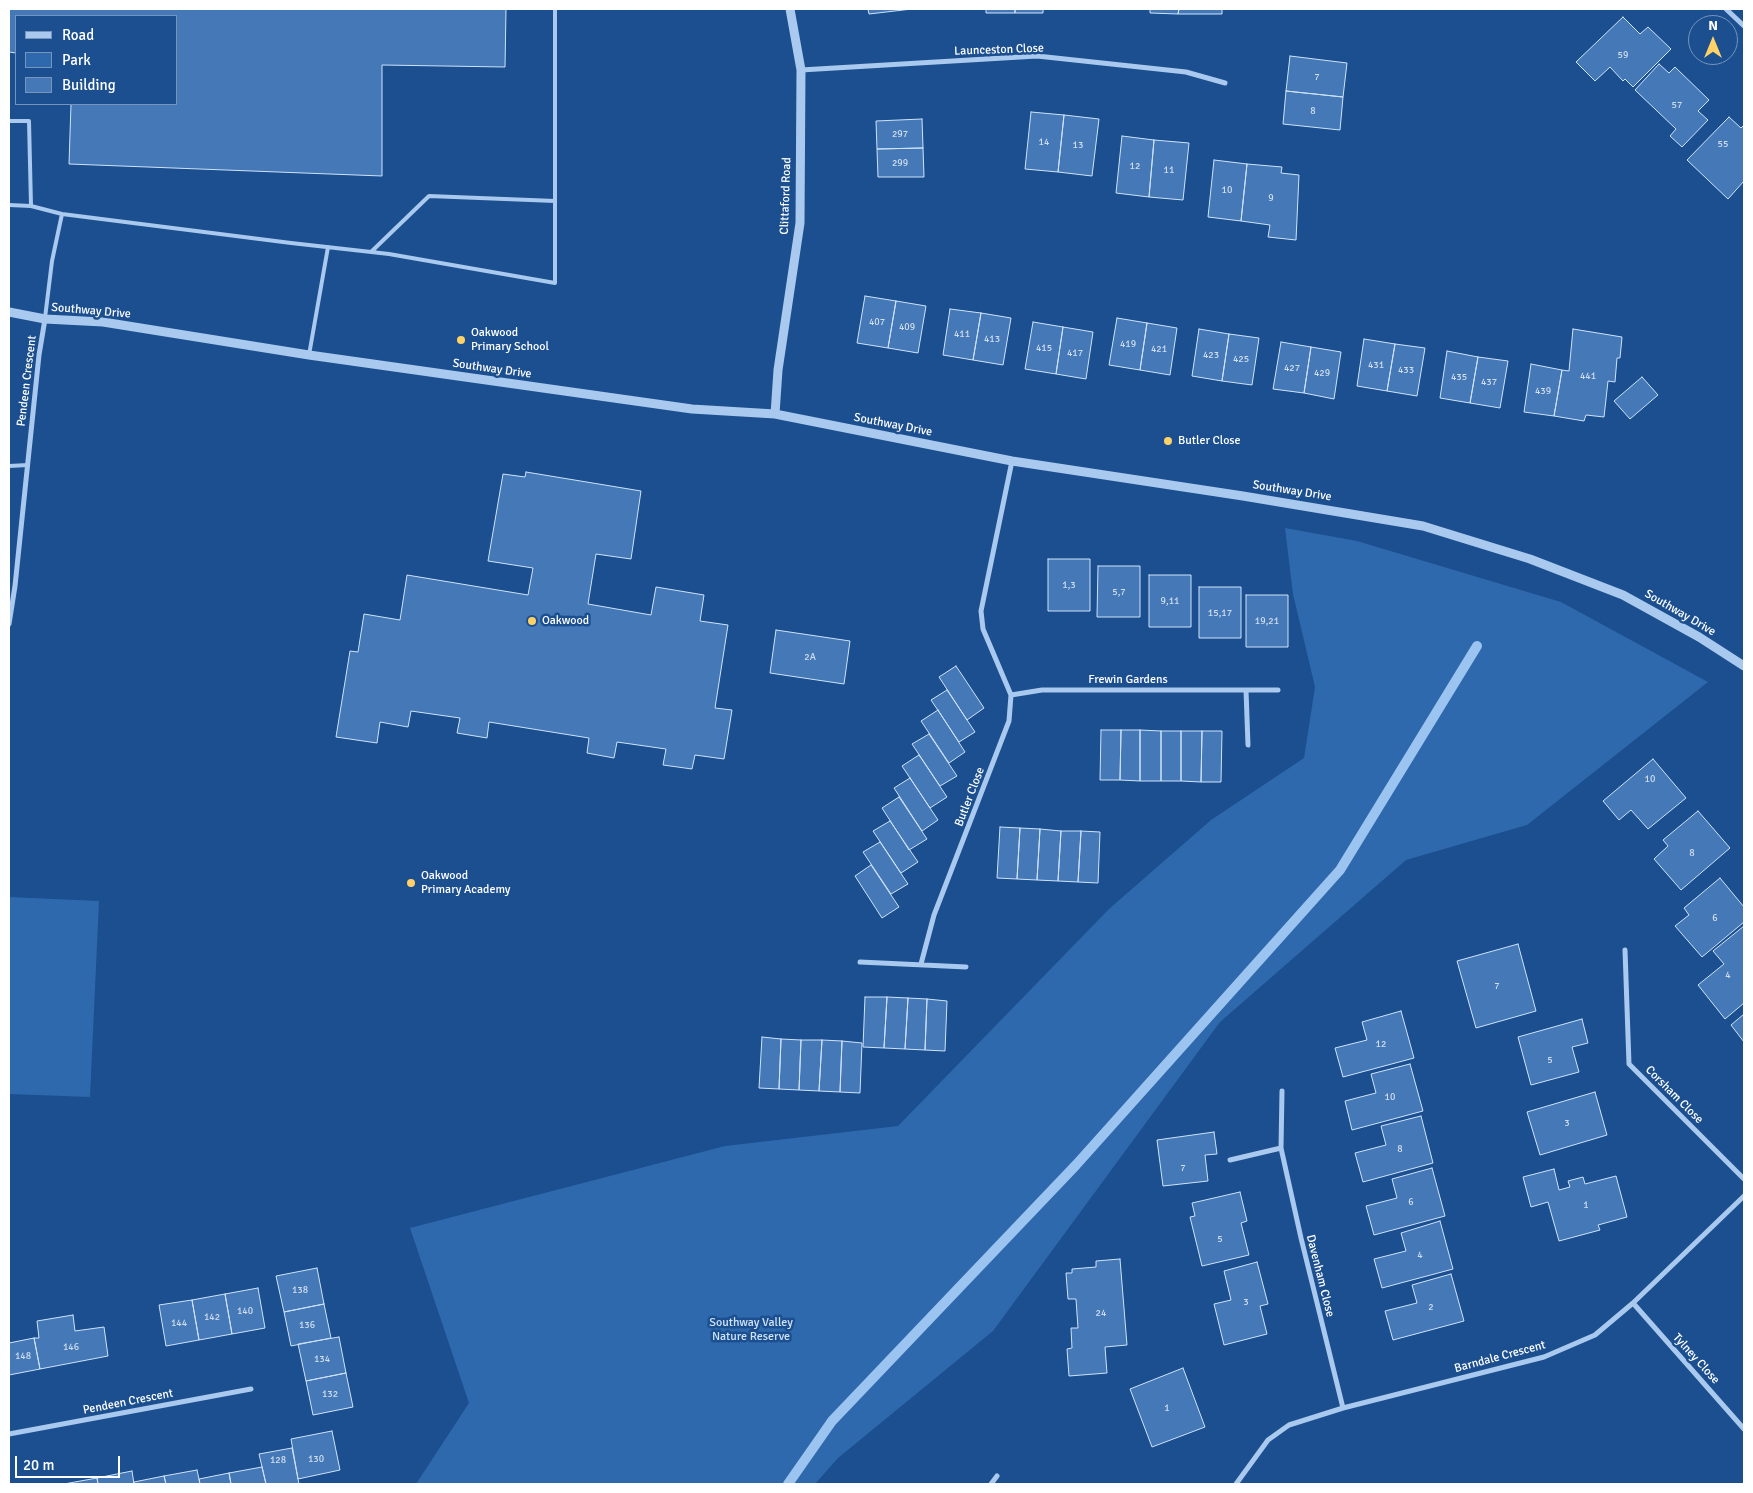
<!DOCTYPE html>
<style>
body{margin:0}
#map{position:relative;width:1753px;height:1493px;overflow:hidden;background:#1b4f8f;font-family:Signika,sans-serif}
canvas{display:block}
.frame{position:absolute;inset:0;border:10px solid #fff;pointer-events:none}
.legend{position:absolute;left:15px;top:15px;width:162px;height:90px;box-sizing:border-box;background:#1b4f8f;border:1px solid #7695bc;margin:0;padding:6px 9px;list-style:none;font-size:15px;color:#fff}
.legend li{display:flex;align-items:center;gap:10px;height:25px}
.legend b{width:25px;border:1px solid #7695bc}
.north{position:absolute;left:1688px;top:15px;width:50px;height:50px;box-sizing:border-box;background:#1b4f8f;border:1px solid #7695bc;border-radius:50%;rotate:0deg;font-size:14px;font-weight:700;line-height:20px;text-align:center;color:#fff}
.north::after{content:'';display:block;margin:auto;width:18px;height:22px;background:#ffd166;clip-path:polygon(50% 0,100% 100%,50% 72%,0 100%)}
.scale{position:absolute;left:15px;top:1456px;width:105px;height:22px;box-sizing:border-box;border:2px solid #fff;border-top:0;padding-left:6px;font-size:15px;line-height:18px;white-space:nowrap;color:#fff;-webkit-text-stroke:4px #1b4f8f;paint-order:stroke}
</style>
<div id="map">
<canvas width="1753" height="1493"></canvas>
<div class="frame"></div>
<ul class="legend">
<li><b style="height:6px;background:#a9c9ee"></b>Road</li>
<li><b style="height:14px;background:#2e69ad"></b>Park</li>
<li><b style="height:14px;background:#4478b7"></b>Building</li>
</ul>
<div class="north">N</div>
<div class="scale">20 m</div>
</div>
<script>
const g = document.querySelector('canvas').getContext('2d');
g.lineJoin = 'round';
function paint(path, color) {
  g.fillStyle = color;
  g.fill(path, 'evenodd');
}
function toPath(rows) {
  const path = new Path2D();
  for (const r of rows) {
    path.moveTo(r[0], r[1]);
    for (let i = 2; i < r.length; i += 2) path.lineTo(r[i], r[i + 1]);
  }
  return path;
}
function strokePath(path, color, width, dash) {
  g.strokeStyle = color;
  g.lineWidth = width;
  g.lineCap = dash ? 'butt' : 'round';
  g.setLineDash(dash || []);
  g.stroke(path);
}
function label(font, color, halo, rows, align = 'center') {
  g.font = font + ' Signika,sans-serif';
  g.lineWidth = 5;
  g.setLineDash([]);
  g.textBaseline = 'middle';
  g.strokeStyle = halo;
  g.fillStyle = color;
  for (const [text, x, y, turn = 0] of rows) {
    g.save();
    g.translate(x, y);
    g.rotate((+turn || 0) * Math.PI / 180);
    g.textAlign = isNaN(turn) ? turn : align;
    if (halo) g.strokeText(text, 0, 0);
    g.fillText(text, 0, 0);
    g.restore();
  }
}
paint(toPath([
 [1285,528,1357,541,1561,602,1708,682,1527,825,1406,860,1220,1022,993,1331,838,1458,815,1484,416,1484,469,1403,410,1228,725,1146,898,1126,1109,909,1211,820,1304,758,1315,687,1293,594],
 [9,897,99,901,90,1097,9,1094]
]), '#2e69ad');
strokePath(toPath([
 [788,1484,832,1421,1076,1165,1340,870,1477,646]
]), '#9cc4f0', 10);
const building = toPath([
 [9,9,506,9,505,67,382,65,382,176,69,164,71,104,176,104,176,16,16,16,16,53,9,52,9,9],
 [868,9,912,9,869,14,868,9],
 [986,9,1015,9,1015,13,986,13,986,9],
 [1015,9,1043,9,1043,13,1015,13,1015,9],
 [1150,9,1179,9,1178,14,1150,13,1150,9],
 [1179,9,1222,9,1222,14,1178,14,1179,9],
 [1623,17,1640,34,1648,27,1671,49,1633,87,1625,79,1623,81,1610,67,1595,81,1576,62,1623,17],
 [1290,56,1347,63,1343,97,1286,91,1290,56],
 [1659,64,1669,73,1675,67,1709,100,1698,111,1708,120,1682,147,1670,136,1676,129,1635,90,1659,64],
 [1286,91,1343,97,1340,130,1283,124,1286,91],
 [1031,112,1064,115,1058,172,1025,169,1031,112],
 [1064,115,1099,119,1092,176,1058,172,1064,115],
 [1729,117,1741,128,1744,125,1744,181,1728,199,1687,160,1729,117],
 [922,119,923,148,877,149,876,121,922,119],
 [1122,136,1154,140,1149,197,1116,193,1122,136],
 [1154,140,1189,143,1183,200,1149,197,1154,140],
 [923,148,924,177,878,177,877,149,923,148],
 [1214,160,1247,164,1241,221,1208,217,1214,160],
 [1247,164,1282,167,1281,173,1299,175,1296,240,1268,237,1270,225,1241,221,1247,164],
 [865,296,896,301,888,348,857,343,865,296],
 [896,301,926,306,918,353,888,348,896,301],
 [950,309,981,313,973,360,943,355,950,309],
 [981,313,1011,318,1003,365,973,360,981,313],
 [1117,318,1147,323,1140,370,1109,365,1117,318],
 [1033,322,1063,327,1056,374,1025,369,1033,322],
 [1147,323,1177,328,1170,375,1140,370,1147,323],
 [1063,327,1093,332,1086,379,1056,374,1063,327],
 [1199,329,1229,334,1222,381,1192,376,1199,329],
 [1573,329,1622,337,1620,358,1617,358,1615,382,1608,381,1604,417,1586,415,1584,421,1554,416,1562,370,1569,371,1573,329],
 [1229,334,1259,338,1252,385,1222,381,1229,334],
 [1364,339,1395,344,1387,391,1357,386,1364,339],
 [1281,342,1311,347,1304,393,1273,389,1281,342],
 [1395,344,1425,348,1417,396,1387,391,1395,344],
 [1311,347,1341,352,1334,399,1304,393,1311,347],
 [1447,351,1478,357,1470,403,1440,398,1447,351],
 [1478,357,1508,361,1500,408,1470,403,1478,357],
 [1531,364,1562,370,1554,416,1524,412,1531,364],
 [1642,377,1658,395,1630,419,1614,401,1642,377],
 [526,472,641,491,631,559,596,554,588,604,651,615,656,587,704,595,700,621,728,625,715,708,732,710,724,759,695,755,692,769,663,765,666,749,617,742,614,758,587,753,589,738,489,722,487,738,457,733,460,718,411,711,408,727,380,722,377,743,336,737,350,651,358,652,364,614,400,620,407,575,528,595,533,568,488,561,503,474,525,477,526,472],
 [1048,559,1090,559,1090,611,1048,611,1048,559],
 [1098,566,1140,566,1140,617,1097,617,1098,566],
 [1149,575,1191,575,1191,627,1149,627,1149,575],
 [1199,587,1241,587,1241,638,1199,638,1199,587],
 [1246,595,1288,595,1288,647,1246,647,1246,595],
 [776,630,850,641,844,684,770,673,776,630],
 [956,666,984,708,967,720,939,677,956,666],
 [947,690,975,732,959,742,931,700,947,690],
 [938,710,965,752,949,763,921,721,938,710],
 [1101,730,1121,730,1120,780,1100,780,1101,730],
 [1121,730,1140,730,1140,781,1120,780,1121,730],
 [1140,730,1161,731,1161,781,1140,781,1140,730],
 [1161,731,1181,731,1181,781,1161,781,1161,731],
 [1181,731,1202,731,1201,782,1181,781,1181,731],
 [1202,731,1222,731,1221,782,1201,782,1202,731],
 [929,734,957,776,940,786,912,744,929,734],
 [919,755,947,797,930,808,902,766,919,755],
 [1653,759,1686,798,1648,829,1631,810,1619,820,1603,801,1653,759],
 [910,778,938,820,922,831,894,788,910,778],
 [899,797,927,839,909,850,882,808,899,797],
 [1698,811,1730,848,1681,890,1654,859,1668,846,1663,840,1698,811],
 [890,821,918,862,901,873,873,831,890,821],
 [1000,827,1020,828,1017,879,997,878,1000,827],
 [1020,828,1040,829,1037,880,1017,879,1020,828],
 [1040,829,1061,831,1058,881,1037,880,1040,829],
 [1061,831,1081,831,1078,882,1058,881,1061,831],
 [1081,831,1100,832,1098,883,1078,882,1081,831],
 [880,842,908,884,891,894,863,852,880,842],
 [871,865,899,907,882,918,855,876,871,865],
 [1720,878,1744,907,1744,922,1702,957,1675,926,1689,915,1684,908,1720,878],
 [1744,926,1744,1003,1725,1019,1698,985,1724,964,1713,951,1744,926],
 [1518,944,1536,1011,1476,1028,1457,961,1518,944],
 [865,997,887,997,884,1048,863,1047,865,997],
 [887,997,908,998,905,1049,884,1048,887,997],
 [908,998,927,999,925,1050,905,1049,908,998],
 [927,999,947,1001,945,1051,925,1050,927,999],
 [1401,1011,1414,1058,1343,1077,1335,1048,1367,1040,1362,1022,1401,1011],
 [1744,1014,1744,1042,1731,1025,1744,1014],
 [1582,1019,1588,1043,1572,1047,1579,1072,1531,1085,1518,1037,1582,1019],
 [762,1037,781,1039,779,1089,759,1088,762,1037],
 [781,1039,801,1040,799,1090,779,1089,781,1039],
 [801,1040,822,1040,819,1091,799,1090,801,1040],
 [822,1040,842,1041,840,1092,819,1091,822,1040],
 [842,1041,862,1043,860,1093,840,1092,842,1041],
 [1410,1064,1423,1111,1352,1130,1345,1101,1376,1093,1371,1074,1410,1064],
 [1595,1092,1607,1135,1540,1155,1527,1112,1595,1092],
 [1421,1116,1433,1163,1363,1182,1355,1153,1386,1145,1381,1126,1421,1116],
 [1214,1132,1217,1154,1205,1155,1208,1181,1163,1186,1157,1140,1214,1132],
 [1432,1168,1445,1216,1374,1235,1366,1206,1397,1198,1392,1179,1432,1168],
 [1554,1169,1559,1190,1570,1187,1568,1181,1583,1177,1585,1184,1616,1176,1627,1217,1598,1225,1600,1230,1559,1241,1548,1202,1531,1207,1523,1177,1554,1169],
 [1240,1192,1247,1221,1241,1223,1249,1255,1202,1266,1190,1217,1195,1216,1192,1203,1240,1192],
 [1440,1221,1453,1269,1382,1288,1374,1259,1406,1251,1401,1233,1440,1221],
 [1120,1259,1127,1345,1105,1347,1107,1373,1069,1376,1067,1349,1072,1348,1071,1328,1078,1328,1076,1299,1068,1299,1066,1273,1072,1273,1072,1269,1096,1267,1096,1261,1120,1259],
 [1257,1262,1268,1304,1260,1306,1267,1334,1224,1345,1214,1304,1231,1300,1224,1271,1257,1262],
 [317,1268,324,1304,284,1312,276,1276,317,1268],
 [1451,1274,1464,1321,1393,1340,1385,1311,1417,1303,1412,1285,1451,1274],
 [258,1288,265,1328,232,1334,225,1294,258,1288],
 [225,1294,232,1334,199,1340,192,1300,225,1294],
 [192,1300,199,1340,166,1346,159,1305,192,1300],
 [324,1304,331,1338,291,1346,284,1312,324,1304],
 [73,1315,75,1331,104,1327,108,1356,40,1369,34,1338,39,1338,37,1321,73,1315],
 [339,1337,346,1373,306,1381,298,1344,339,1337],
 [34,1338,40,1369,9,1375,9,1343,34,1338],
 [1183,1368,1205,1427,1152,1447,1130,1389,1183,1368],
 [346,1373,353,1407,313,1415,306,1381,346,1373],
 [332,1431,340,1470,298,1479,291,1439,332,1431],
 [292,1448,299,1484,266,1484,259,1454,292,1448],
 [262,1467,266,1484,231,1484,229,1473,262,1467],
 [197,1470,200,1484,166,1484,164,1476,197,1470],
 [132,1471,134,1484,98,1484,97,1478,132,1471],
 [229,1473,231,1484,200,1484,199,1479,229,1473],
 [164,1476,166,1484,134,1484,134,1482,164,1476],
 [97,1478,98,1484,64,1484,97,1478]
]);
paint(building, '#4478b7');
strokePath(building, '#cfe3fa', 1);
strokePath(toPath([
 [9,121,29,121,31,206],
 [9,205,31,206,62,214,291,243,389,254,555,283,555,9],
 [371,252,429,196,555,201],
 [45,318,52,261,62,214],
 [309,355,328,247],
 [9,466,28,465]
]), '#a9c9ee', 4);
strokePath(toPath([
 [1726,9,1744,26],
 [801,70,1037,56,1186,72,1225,83],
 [9,624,15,586,39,355,45,319],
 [1246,690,1248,745],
 [1011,695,1042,690,1278,690],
 [1625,950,1629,1064,1744,1179],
 [860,962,966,967],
 [921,964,934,915,1009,721,1011,695,983,629,981,611,1012,461],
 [1282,1091,1281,1148,1301,1238,1343,1408],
 [1230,1160,1281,1148],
 [1633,1303,1744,1429],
 [9,1434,251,1389],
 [991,1484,997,1476],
 [1236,1484,1268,1440,1289,1425,1343,1408,1544,1357,1595,1335,1633,1303,1744,1196]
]), '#a9c9ee', 5);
strokePath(toPath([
 [9,312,45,319,103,322,309,355,692,409,775,414,1012,461,1243,496,1423,526,1530,559,1623,595,1699,637,1744,666],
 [775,414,778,370,800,223,801,70,790,9]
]), '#a9c9ee', 9);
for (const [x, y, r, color] of [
 [461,340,5,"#ffd166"],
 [1168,441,5,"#ffd166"],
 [532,621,5,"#ffd166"],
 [411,883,5,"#ffd166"]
]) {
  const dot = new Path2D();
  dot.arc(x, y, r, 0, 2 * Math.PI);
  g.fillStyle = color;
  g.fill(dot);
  strokePath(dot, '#1b4f8f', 2);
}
label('10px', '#d0dded', null, [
 ["59",1623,55],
 ["7",1317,77],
 ["57",1677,105],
 ["8",1313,111],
 ["297",900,134],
 ["14",1044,142],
 ["55",1723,144],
 ["13",1078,145],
 ["299",900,163],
 ["12",1135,166],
 ["11",1169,170],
 ["10",1227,190],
 ["9",1271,198],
 ["407",877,322],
 ["409",907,327],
 ["411",962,334],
 ["413",992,339],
 ["419",1128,344],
 ["415",1044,348],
 ["421",1159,349],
 ["417",1075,353],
 ["423",1211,355],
 ["425",1241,359],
 ["431",1376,365],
 ["427",1292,368],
 ["433",1406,370],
 ["429",1322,373],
 ["441",1588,376],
 ["435",1459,377],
 ["437",1489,382],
 ["439",1543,391],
 ["1,3",1069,585],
 ["5,7",1119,592],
 ["9,11",1170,601],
 ["15,17",1220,613],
 ["19,21",1267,621],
 ["2A",810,657],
 ["10",1650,779],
 ["8",1692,853],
 ["6",1715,918],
 ["4",1728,975],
 ["7",1497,986],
 ["12",1381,1044],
 ["5",1550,1060],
 ["10",1390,1097],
 ["3",1567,1123],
 ["8",1400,1149],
 ["7",1183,1168],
 ["6",1411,1202],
 ["1",1586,1205],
 ["5",1220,1239],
 ["4",1420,1255],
 ["138",300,1290],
 ["3",1246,1302],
 ["2",1431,1307],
 ["140",245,1311],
 ["24",1101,1313],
 ["142",212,1317],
 ["144",179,1323],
 ["136",307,1325],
 ["146",71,1347],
 ["148",23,1356],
 ["134",322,1359],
 ["132",330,1394],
 ["1",1167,1408],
 ["130",316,1459],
 ["128",278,1460]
]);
label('12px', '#fff', '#1b4f8f', [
 ["Launceston Close",999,50,-2],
 ["Clittaford Road",786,196,-88],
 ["Southway Drive",91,311,5],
 ["Southway Drive",492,369,8],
 ["Pendeen Crescent",27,381,-83],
 ["Southway Drive",893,425,11],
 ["Southway Drive",1292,491,9],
 ["Southway Drive",1680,613,30],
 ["Frewin Gardens",1128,680],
 ["Butler Close",970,797,-69],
 ["Corsham Close",1674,1095,45],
 ["Davenham Close",1320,1276,76],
 ["Barndale Crescent",1500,1357,-15],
 ["Tylney Close",1696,1359,48],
 ["Pendeen Crescent",128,1402,-11]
]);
label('12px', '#fff', '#1b4f8f', [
 ["Oakwood",471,333],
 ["Primary School",471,347],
 ["Butler Close",1178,441],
 ["Oakwood",542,621],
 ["Oakwood",421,876],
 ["Primary Academy",421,890]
], 'left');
label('12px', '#cfe3fa', '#1b4f8f', [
 ["Southway Valley",751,1323],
 ["Nature Reserve",751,1337]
]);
</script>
